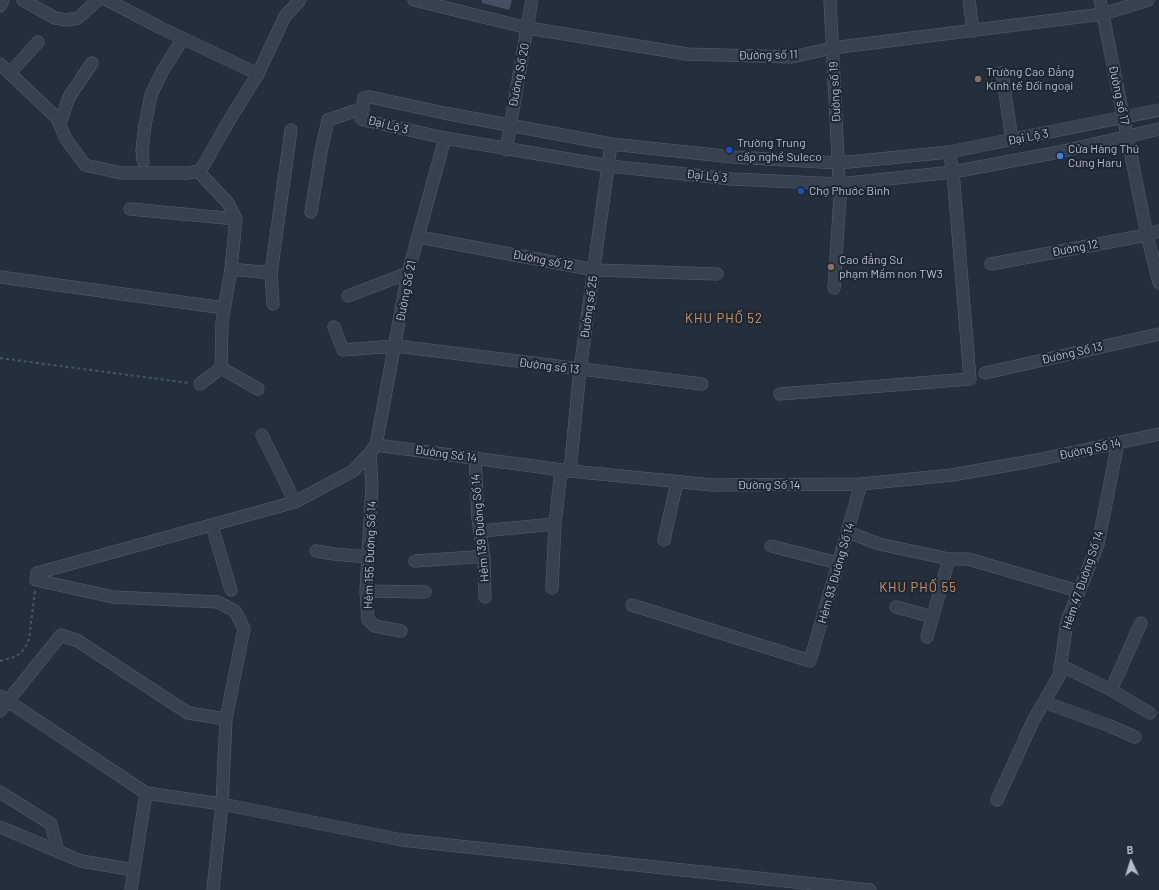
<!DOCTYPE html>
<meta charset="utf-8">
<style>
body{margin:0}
#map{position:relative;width:1159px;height:890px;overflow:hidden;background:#242f3e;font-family:Barlow,sans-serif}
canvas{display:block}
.north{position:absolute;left:1111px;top:842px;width:40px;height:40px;-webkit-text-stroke:3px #1d2633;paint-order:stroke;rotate:356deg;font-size:11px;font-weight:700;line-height:16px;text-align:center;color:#b4bcc9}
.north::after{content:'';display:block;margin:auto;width:14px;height:18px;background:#b4bcc9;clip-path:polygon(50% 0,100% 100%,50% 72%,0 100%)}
</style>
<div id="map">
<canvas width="1159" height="890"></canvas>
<div class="north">B</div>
</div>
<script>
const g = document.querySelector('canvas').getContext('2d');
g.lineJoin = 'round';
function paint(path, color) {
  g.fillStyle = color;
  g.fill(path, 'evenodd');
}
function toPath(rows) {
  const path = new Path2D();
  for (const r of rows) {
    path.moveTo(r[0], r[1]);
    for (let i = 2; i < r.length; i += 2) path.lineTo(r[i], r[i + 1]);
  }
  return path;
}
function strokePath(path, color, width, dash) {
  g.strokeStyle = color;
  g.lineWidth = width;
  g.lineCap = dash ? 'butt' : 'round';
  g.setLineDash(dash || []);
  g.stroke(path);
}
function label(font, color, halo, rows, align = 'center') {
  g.font = font + ' Barlow,sans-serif';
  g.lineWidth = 4;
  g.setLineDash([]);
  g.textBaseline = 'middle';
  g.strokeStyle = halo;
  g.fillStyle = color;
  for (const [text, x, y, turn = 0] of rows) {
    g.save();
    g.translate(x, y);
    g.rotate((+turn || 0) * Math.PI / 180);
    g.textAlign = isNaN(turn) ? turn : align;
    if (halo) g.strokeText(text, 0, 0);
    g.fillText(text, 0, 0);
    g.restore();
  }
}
paint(toPath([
 [482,0,512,0,509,10,482,3]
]), '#455162');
const minor = toPath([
 [23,0,55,18,67,20,78,18,98,0],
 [107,0,161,28,258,74],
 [414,0,528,28,687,54,792,57,832,48,1103,14,1148,0],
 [830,0,840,197,834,288],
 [969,0,973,31],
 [1100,0,1147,235,1159,283],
 [0,6,3,0],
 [0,64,57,118,66,139,85,165,121,173,189,173,198,171,202,168,230,119,258,74,285,16,300,0],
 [10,73,38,42],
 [1002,73,1012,140],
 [1159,110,949,152,839,163,733,157,611,144,444,113,370,97,364,98,361,118,364,120,445,138,609,166,732,179,839,184,953,172,1059,152,1159,129],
 [60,123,69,97,92,63],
 [506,150,532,0],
 [143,161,142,150,145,125,151,95,163,70,183,39],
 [198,171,228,203,236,219,231,269,222,323,221,368,200,384],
 [130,209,236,219],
 [311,212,321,151,328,120,363,108],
 [419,237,595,270,717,274],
 [991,264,1147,235,1159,231],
 [231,269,271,273],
 [0,277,224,308],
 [348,296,408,273],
 [273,304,271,273,291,130],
 [334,327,343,350,396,346,702,384],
 [221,368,258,389],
 [985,373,1159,334],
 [780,394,970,379,953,172,949,152],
 [262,435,295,502],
 [376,445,570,471,712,485,861,484,952,475,1032,461,1159,434],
 [370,453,372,486,366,591,368,620,375,626,401,631],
 [475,458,478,519,484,558,485,597],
 [570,471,580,370,611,144],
 [212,526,231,590],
 [481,531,555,524],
 [848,532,879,544,949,559,968,559,1078,591],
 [664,540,677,482],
 [771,546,838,563],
 [316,551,334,554,368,557],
 [415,561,474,557,480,556,482,553],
 [552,588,555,524,561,470],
 [366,591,425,592],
 [632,605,810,661,861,484],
 [896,607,933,617],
 [927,637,949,559],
 [1060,665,1111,690,1141,623],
 [1111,690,1150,713],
 [0,696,146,793,222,804,402,840,870,890],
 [1044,702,1110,726,1135,737],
 [0,711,61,635,78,641,188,713,226,719],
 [0,792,51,824,58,852],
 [997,800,1033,721,1059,676,1067,621,1098,544,1118,443],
 [0,827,81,861,134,870],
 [131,890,146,793],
 [213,890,222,804,226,719,244,629,235,611,218,602,113,597,36,580,37,573,295,502,353,471,370,453,376,445,408,273,445,138]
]);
strokePath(minor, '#565f6c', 13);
strokePath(toPath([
 [0,358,189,383],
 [0,661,14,657,21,653,26,646,29,639,35,591]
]), '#44595c', 2, [3, 3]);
strokePath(minor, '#38414e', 12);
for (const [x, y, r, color] of [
 [978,79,4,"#8d6e63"],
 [729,150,4,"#1a4fb4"],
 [1060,156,4,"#3f7fe0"],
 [801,191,4,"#1a4fb4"],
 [831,267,4,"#8d6e63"]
]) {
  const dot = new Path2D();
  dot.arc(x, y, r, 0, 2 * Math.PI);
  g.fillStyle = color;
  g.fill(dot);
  strokePath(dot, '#1d2633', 1.5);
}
label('12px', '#b4bcc9', '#1d2633', [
 ["Đường số 11",768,55,-1],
 ["Đường Số 20",519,75,-79],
 ["Đường số 19",835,92,-93],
 ["Đường số 17",1119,95,78],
 ["Đại Lộ 3",388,125,14],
 ["Đại Lộ 3",1028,137,-11],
 ["Đại Lộ 3",707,176,6],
 ["Đường 12",1075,248,-11],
 ["Đường số 12",543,260,11],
 ["Đường Số 21",406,291,-79],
 ["Đường số 25",589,307,-82],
 ["Đường Số 13",1072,353,-13],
 ["Đường số 13",549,366,7],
 ["Đường Số 14",1090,449,-12],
 ["Đường Số 14",446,454,8],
 ["Đường Số 14",769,485],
 ["Hẻm 139 Đường Số 14",480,528,-95],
 ["Hẻm 155 Đường Số 14",370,555,-88],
 ["Hẻm 93 Đường Số 14",836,573,-74],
 ["Hẻm 47 Đường Số 14",1083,580,-71]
]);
label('12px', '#b4bcc9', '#1d2633', [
 ["Trường Cao Đẳng",986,72],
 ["Kinh tế Đối ngoại",986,86],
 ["Trường Trung",737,143],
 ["cấp nghề Suleco",737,157],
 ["Cửa Hàng Thú",1068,149],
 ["Cưng Haru",1068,163],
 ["Chợ Phước Bình",809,191],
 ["Cao đẳng Sư",839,260],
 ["phạm Mầm non TW3",839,274]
], 'left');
g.letterSpacing = '1px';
label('13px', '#d59563', '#1d2633', [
 ["KHU PHỐ 52",724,319],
 ["KHU PHỐ 55",918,588]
]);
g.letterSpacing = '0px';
</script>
